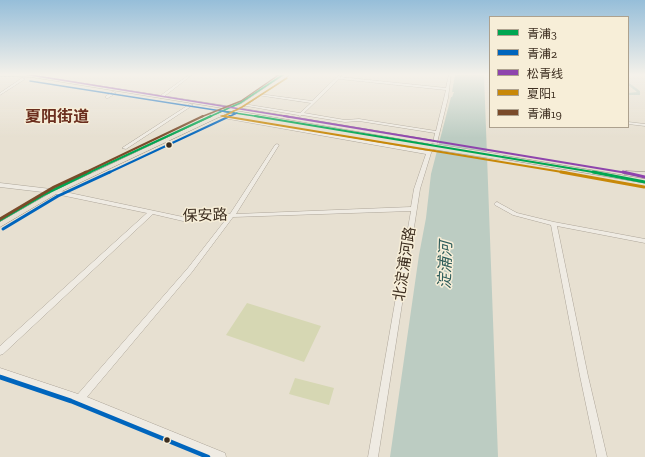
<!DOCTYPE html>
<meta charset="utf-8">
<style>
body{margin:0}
#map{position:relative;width:645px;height:457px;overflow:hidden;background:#e7e0d1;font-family:"Zilla Slab","Noto Sans SC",serif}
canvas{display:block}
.legend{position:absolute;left:489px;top:16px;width:140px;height:112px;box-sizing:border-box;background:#f7eed8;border:1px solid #ada18e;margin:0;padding:5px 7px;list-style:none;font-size:12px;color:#3d2e20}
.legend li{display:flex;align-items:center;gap:8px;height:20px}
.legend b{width:20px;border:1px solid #ada18e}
</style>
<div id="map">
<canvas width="645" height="457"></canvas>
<ul class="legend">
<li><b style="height:5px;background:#00a651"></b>青浦3</li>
<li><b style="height:5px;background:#0065bd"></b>青浦2</li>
<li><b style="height:5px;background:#8e44ad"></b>松青线</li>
<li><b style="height:5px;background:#c88808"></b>夏阳1</li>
<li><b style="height:5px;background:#7a4b2a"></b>青浦19</li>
</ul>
</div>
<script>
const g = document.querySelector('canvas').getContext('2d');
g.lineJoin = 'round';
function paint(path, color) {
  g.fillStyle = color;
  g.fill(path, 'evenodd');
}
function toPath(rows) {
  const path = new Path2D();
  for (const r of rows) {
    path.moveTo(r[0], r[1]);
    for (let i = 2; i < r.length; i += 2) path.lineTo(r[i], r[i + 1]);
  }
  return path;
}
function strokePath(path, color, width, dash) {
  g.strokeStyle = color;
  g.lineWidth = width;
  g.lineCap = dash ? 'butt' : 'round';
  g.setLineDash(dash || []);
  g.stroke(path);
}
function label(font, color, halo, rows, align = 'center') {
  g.font = font + ' "Zilla Slab","Noto Sans SC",serif';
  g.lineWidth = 3;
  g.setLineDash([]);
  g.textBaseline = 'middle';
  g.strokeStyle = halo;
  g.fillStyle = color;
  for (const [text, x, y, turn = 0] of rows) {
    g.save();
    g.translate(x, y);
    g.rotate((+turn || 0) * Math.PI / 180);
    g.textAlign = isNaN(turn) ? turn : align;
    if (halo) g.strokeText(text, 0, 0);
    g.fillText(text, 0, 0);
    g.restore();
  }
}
paint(toPath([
 [247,303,321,326,304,362,226,335],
 [295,378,334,388,329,405,289,394]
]), '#d6d7b3');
paint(toPath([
 [455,74,484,74,498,457,390,457,419,255,426,218,431,174,451,97,452,97,454,92,452,92]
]), '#bcccc2');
paint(toPath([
 [479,74,490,74,490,76,481,75,479,74],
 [628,82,640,91,640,95,628,95,628,93,637,92,628,85,628,82]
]), '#bcccc2');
const minor = toPath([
 [190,74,193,74,162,98,160,98,160,96,190,74],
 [267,74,281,74,283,75,282,76,267,74],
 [340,74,342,75,340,77,446,88,449,74,451,74,448,98,437,143,431,153,420,189,378,457,368,457,411,211,233,217,192,272,87,397,225,453,226,457,208,457,73,400,0,376,0,368,78,394,188,268,227,218,183,221,153,214,3,354,0,355,0,346,147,213,51,193,0,187,0,183,51,189,183,217,230,214,275,145,277,144,279,145,236,214,411,207,414,189,426,154,212,116,210,115,212,114,428,151,433,143,435,133,359,121,345,122,302,115,300,116,298,115,241,105,243,104,300,113,311,103,257,95,259,94,312,101,340,74],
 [339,79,446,90,436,131,359,119,345,120,304,113,339,79],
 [22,78,25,79,0,95,0,93,22,78],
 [113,92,116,93,108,98,106,98,106,96,113,92],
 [190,104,193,105,126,149,122,148,190,104],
 [628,122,645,124,645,126,628,124,628,122],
 [497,202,517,213,554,222,645,239,645,243,557,226,588,376,607,457,597,457,580,376,551,225,513,215,495,205,494,204,495,203,497,202]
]);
const major = toPath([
 [0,74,31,75,233,107,241,104,286,74,291,74,245,106,239,108,431,140,434,142,431,144,234,110,58,193,0,227,0,222,54,191,228,109,31,77,0,76,0,74],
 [500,155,645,179,645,183,498,158,498,156,500,155],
 [626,171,645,172,645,176,624,174,623,173,626,171]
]);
strokePath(minor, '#ada599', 1);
strokePath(major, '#928b80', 1);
paint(minor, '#efebe3');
paint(major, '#e6e1d4');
const majorBridge = toPath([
 [430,146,500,157]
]);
strokePath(majorBridge, '#928b80', 6, []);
strokePath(majorBridge, '#e6e1d4', 5.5);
strokePath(toPath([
 [222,111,261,117],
 [209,117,240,103,284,74]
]), '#00a651', 1.5);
strokePath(toPath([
 [255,116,599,173],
 [88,173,211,116]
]), '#00a651', 2);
strokePath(toPath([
 [593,172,645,182],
 [0,220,43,195,90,172]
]), '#00a651', 3);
strokePath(toPath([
 [30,81,234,113],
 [228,117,237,113]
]), '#0065bd', 1.5);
strokePath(toPath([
 [108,173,230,116]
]), '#0065bd', 2);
strokePath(toPath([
 [3,229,58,196,110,172]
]), '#0065bd', 3);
strokePath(toPath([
 [0,377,71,401,208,457]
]), '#0065bd', 4.5);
strokePath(toPath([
 [24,74,290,117]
]), '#8e44ad', 1.5);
strokePath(toPath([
 [284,116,627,173]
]), '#8e44ad', 2);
strokePath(toPath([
 [623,172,645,177]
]), '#8e44ad', 3);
strokePath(toPath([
 [221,116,229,117],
 [224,116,242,107,287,78]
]), '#c88808', 1.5);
strokePath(toPath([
 [223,116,568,173]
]), '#c88808', 2);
strokePath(toPath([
 [561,172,644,187]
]), '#c88808', 3);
strokePath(toPath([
 [201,117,241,101,280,74]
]), '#7a4b2a', 1.5);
strokePath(toPath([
 [84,173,203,116]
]), '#7a4b2a', 2);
strokePath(toPath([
 [0,219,54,187,86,172]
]), '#7a4b2a', 3);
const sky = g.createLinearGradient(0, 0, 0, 138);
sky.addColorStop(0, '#96bed9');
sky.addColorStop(0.54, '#f4f1ea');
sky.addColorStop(1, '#f4f1ea00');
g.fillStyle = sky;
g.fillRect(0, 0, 645, 138);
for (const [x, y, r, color] of [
 [169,145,3.5,"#3d2e20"],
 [167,440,3.5,"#3d2e20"]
]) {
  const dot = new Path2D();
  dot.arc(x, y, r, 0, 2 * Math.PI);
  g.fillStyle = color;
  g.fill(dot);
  strokePath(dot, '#f7eed8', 1.5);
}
label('15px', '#3d2e20', '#f7eed8', [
 ["保安路",205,216,-2],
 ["北淀浦河路",405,264,-81]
]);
label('bold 16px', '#6b2e1e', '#f7eed8', [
 ["夏阳街道",57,117]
]);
label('italic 16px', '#2f5d5a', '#f7eed8', [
 ["淀浦河",446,265,-88]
]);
</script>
